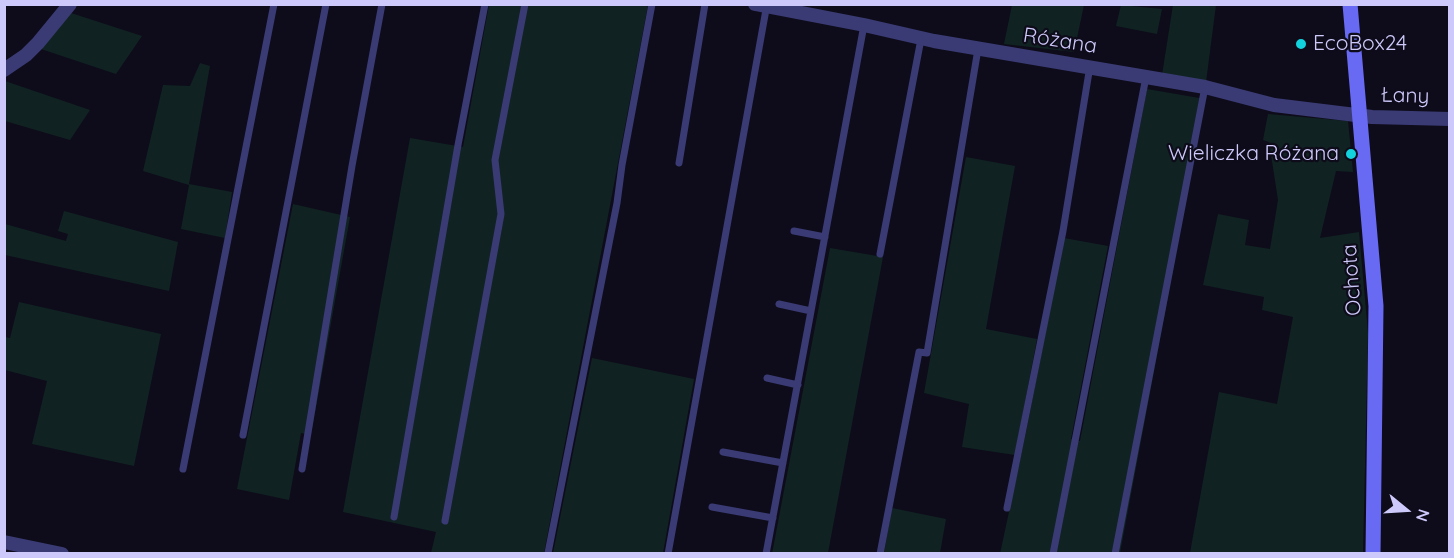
<!DOCTYPE html>
<meta charset="utf-8">
<style>
body{margin:0}
#map{position:relative;width:1454px;height:558px;overflow:hidden;background:#0e0c1a;font-family:Quicksand,sans-serif}
canvas{display:block}
.frame{position:absolute;inset:0;border:6px solid #cdc9fb;pointer-events:none}
.north{position:absolute;left:1376px;top:480px;width:60px;height:60px;-webkit-text-stroke:4px #0e0c1a;paint-order:stroke;rotate:108deg;font-size:16px;font-weight:700;line-height:24px;text-align:center;color:#cdc9fb}
.north::after{content:'';display:block;margin:auto;width:21px;height:27px;background:#cdc9fb;clip-path:polygon(50% 0,100% 100%,50% 72%,0 100%)}
</style>
<div id="map">
<canvas width="1454" height="558"></canvas>
<div class="frame"></div>
<div class="north">N</div>
</div>
<script>
const g = document.querySelector('canvas').getContext('2d');
g.lineJoin = 'round';
function paint(path, color) {
  g.fillStyle = color;
  g.fill(path, 'evenodd');
}
function toPath(rows) {
  const path = new Path2D();
  for (const r of rows) {
    path.moveTo(r[0], r[1]);
    for (let i = 2; i < r.length; i += 2) path.lineTo(r[i], r[i + 1]);
  }
  return path;
}
function strokePath(path, color, width, dash) {
  g.strokeStyle = color;
  g.lineWidth = width;
  g.lineCap = dash ? 'butt' : 'round';
  g.setLineDash(dash || []);
  g.stroke(path);
}
function label(font, color, halo, rows, align = 'center') {
  g.font = font + ' Quicksand,sans-serif';
  g.lineWidth = 4.5;
  g.setLineDash([]);
  g.textBaseline = 'middle';
  g.strokeStyle = halo;
  g.fillStyle = color;
  for (const [text, x, y, turn = 0] of rows) {
    g.save();
    g.translate(x, y);
    g.rotate((+turn || 0) * Math.PI / 180);
    g.textAlign = isNaN(turn) ? turn : align;
    if (halo) g.strokeText(text, 0, 0);
    g.fillText(text, 0, 0);
    g.restore();
  }
}
paint(toPath([
 [489,5,648,5,544,553,431,553,436,532,343,512,410,138,463,147],
 [1012,5,1084,5,1074,52,1004,44],
 [1121,5,1162,9,1157,34,1116,26],
 [1173,5,1216,5,1206,82,1162,75],
 [71,13,142,36,116,74,41,49],
 [200,63,210,66,189,184,232,192,225,238,181,229,189,185,143,171,163,85,190,86],
 [5,81,90,110,70,140,5,121],
 [1147,89,1205,99,1120,553,1000,554,1026,432,1064,238,1108,246,1071,439,1080,441],
 [1268,114,1348,121,1353,172,1336,171,1320,238,1359,232,1368,333,1363,553,1190,553,1219,392,1277,404,1293,317,1262,310,1264,297,1203,285,1218,214,1249,220,1245,245,1270,249,1278,200,1269,142,1263,140],
 [966,157,1015,166,986,329,1037,339,1015,455,962,447,969,404,924,393],
 [293,204,350,217,311,435,301,433,289,500,237,489],
 [64,211,178,242,169,291,5,255,5,224,66,241,68,234,58,231],
 [830,248,883,257,828,553,772,554],
 [19,302,161,334,134,466,32,444,47,381,5,370,5,337,10,338],
 [592,358,694,379,663,553,553,553],
 [892,508,946,519,940,553,884,553]
]), '#102322');
strokePath(toPath([
 [679,163,705,4],
 [794,231,825,237],
 [880,254,921,39],
 [779,304,811,311],
 [767,378,798,385],
 [243,435,326,4],
 [723,452,783,463],
 [183,469,274,4],
 [302,469,352,166,382,4],
 [712,507,773,518],
 [1007,508,1063,231,1090,66],
 [394,517,458,145,485,4],
 [445,521,501,214,495,160,525,4],
 [548,553,617,203,622,165,652,4],
 [668,554,767,4],
 [766,554,864,25],
 [880,554,919,352,927,353,978,49],
 [1053,554,1146,77],
 [1115,554,1205,87]
]), '#3a3b75', 7);
strokePath(toPath([
 [755,4,864,25,934,41,1205,87,1274,105,1372,117,1450,119],
 [4,70,26,55,38,43,70,4],
 [4,542,62,554]
]), '#3a3b75', 14);
strokePath(toPath([
 [1350,4,1376,306,1373,554]
]), '#686af3', 15);
for (const [x, y, r, color] of [
 [1301,44,6,"#12d2de"],
 [1351,154,6,"#12d2de"]
]) {
  const dot = new Path2D();
  dot.arc(x, y, r, 0, 2 * Math.PI);
  g.fillStyle = color;
  g.fill(dot);
  strokePath(dot, '#0e0c1a', 2);
}
label('21px', '#cdc9fb', '#0e0c1a', [
 ["Różana",1060,41,9],
 ["Łany",1405,96,2],
 ["Ochota",1352,280,-94]
]);
label('21px', '#cdc9fb', '#0e0c1a', [
 ["EcoBox24",1313,44],
 ["Wieliczka Różana",1339,154,"right"]
], 'left');
</script>
